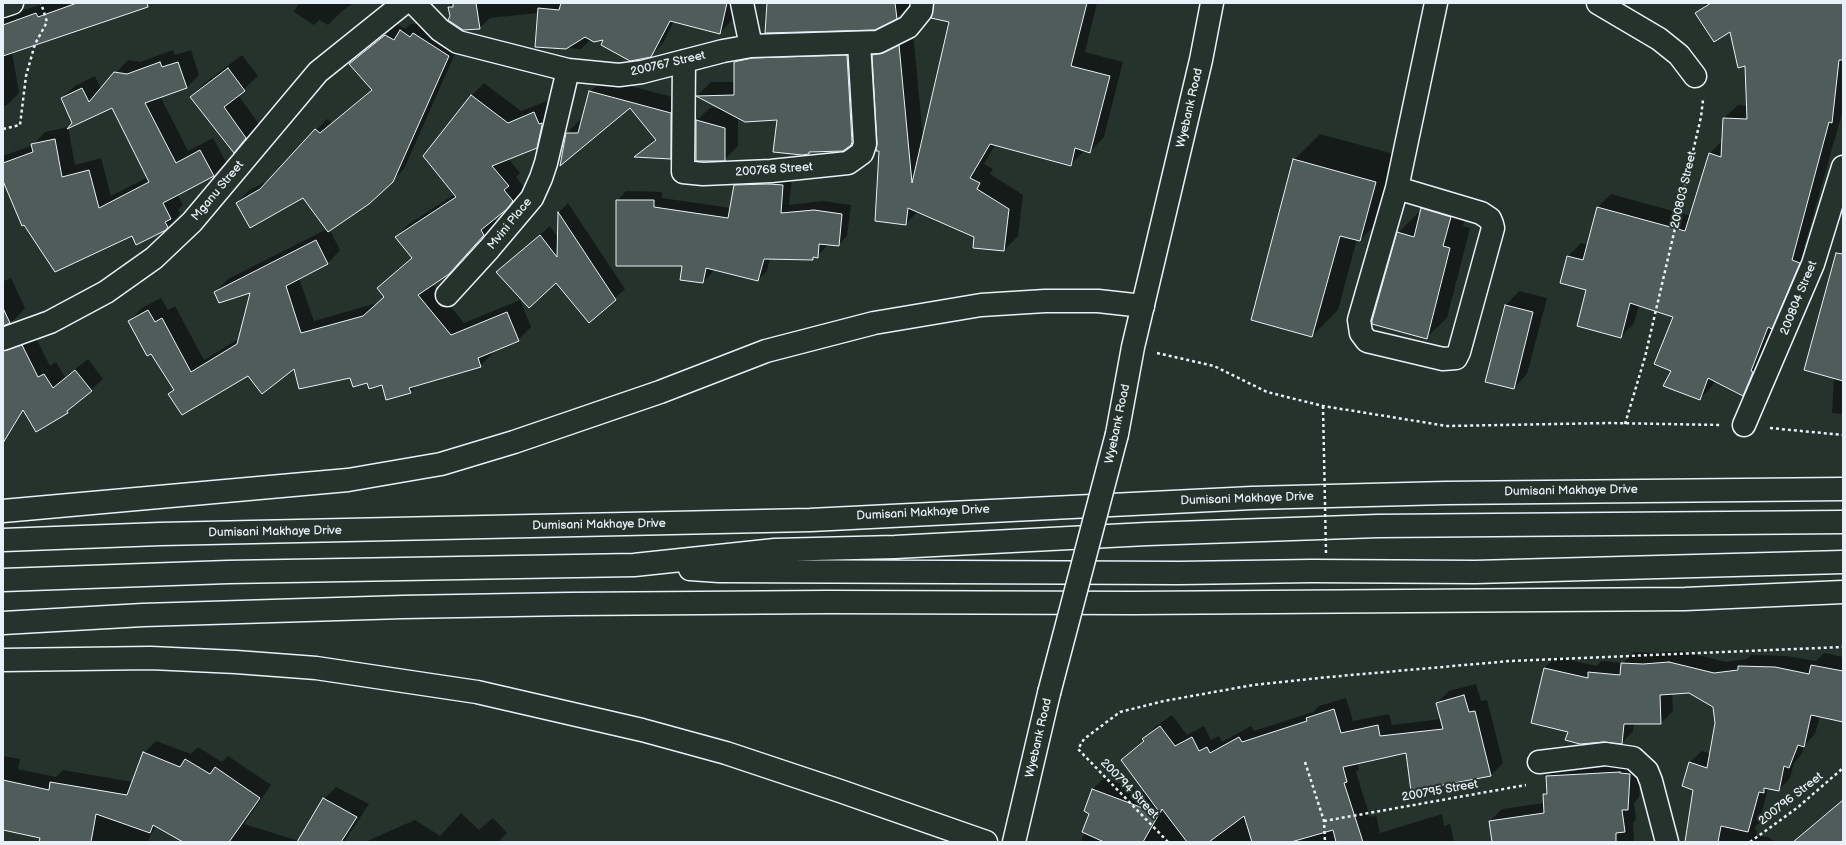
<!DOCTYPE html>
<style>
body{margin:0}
#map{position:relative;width:1846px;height:845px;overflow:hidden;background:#26332d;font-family:"Balsamiq Sans",sans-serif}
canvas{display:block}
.frame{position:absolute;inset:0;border:4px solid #e8f1f8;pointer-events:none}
</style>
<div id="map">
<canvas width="1846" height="845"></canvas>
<div class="frame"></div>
</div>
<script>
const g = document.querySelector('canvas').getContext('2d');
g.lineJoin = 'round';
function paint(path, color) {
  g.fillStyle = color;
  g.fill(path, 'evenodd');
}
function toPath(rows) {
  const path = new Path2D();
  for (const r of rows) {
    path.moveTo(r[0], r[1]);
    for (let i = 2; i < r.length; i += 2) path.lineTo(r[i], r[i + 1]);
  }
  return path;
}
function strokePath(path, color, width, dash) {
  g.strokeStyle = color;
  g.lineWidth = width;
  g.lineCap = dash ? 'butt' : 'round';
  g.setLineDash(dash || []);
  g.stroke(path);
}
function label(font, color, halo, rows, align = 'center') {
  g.font = font + ' "Balsamiq Sans",sans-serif';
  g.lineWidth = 4;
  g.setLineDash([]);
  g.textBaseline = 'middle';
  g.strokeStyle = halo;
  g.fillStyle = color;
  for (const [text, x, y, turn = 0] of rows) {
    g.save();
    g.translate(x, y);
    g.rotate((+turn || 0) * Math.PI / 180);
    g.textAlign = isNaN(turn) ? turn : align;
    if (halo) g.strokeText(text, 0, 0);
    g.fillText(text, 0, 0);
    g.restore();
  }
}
paint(toPath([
 [3,3,12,14,46,3,126,3,12,52,19,93,7,105,3,106],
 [299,3,353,3,341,12,328,25,319,20,314,25,294,12],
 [449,3,736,3,732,20,720,33,674,21,663,43,650,56,604,38,591,39,581,49,536,46,538,13,490,18,479,28,451,16],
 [768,3,912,3,896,18],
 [939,3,1097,3,1085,52,1123,62,1104,137,1090,152,1084,151,1070,165,995,145,984,164,993,169,990,174,1023,195,1018,236,1004,250,918,211,906,224,880,150,873,55,887,41,913,32,923,138,950,21],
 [1707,3,1843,3,1843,110,1804,247,1812,250,1756,381,1743,395,1715,380,1713,385,1700,399,1672,370,1674,316,1639,305,1634,323,1621,337,1588,290,1568,256,1581,243,1588,245,1598,207,1611,194,1691,216,1710,153,1723,140,1724,118,1738,105,1747,106,1746,65,1731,30,1697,13],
 [397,24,405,29,410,24,418,24,457,49,404,169,392,181,330,230,340,250,328,263,299,278,314,321,377,303,385,297,378,288,412,257,396,237,409,224,455,194,424,156,472,95,484,83,521,111,547,101,552,112,549,134,536,147,508,158,520,173,516,177,525,188,506,208,494,218,496,222,461,261,448,274,432,284,464,323,520,300,531,327,518,340,492,351,493,353,480,366,418,385,410,392,351,376,295,368,248,374,170,394,175,389,129,321,142,308,161,298,168,310,175,306,204,360,240,338,251,292,215,292,228,279,327,229,303,197,237,203,248,191,271,179,327,119,332,123,372,89,351,64],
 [860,42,865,131,851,144,811,151,808,154,778,119,738,117,738,146,724,160,697,120,711,107,724,110,698,95,711,82,735,82,735,62,748,49],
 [173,50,175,55,191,50,199,75,186,88,160,96,188,151,213,138,226,162,213,175,177,194,183,205,178,210,180,214,165,229,133,235,3,180,3,156,33,145,45,132,68,127,75,165,101,158,111,196,148,177,112,107,74,123,62,98,75,86,95,76,101,89,128,60,140,62],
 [242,55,258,76,238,95,259,124,234,151,191,97,205,83],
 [603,79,684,100,683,144,670,158,636,157,656,138,630,107,561,163,567,133,580,120,582,120,590,92],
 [1320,134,1401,156,1386,214,1360,240,1357,239,1338,310,1312,336,1294,160],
 [744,176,792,176,789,205,823,201,851,205,847,236,838,245,827,244,826,247,817,256,813,259,770,258,767,271,758,280,713,269,712,273,703,282,683,265,617,201,626,191,662,192,662,198,731,208,735,186],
 [1442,189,1471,197,1463,226,1470,228,1447,318,1426,338,1398,233,1418,213,1421,213,1422,209],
 [568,203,625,289,589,321,556,282,497,272,550,226,558,238,559,212],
 [1843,251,1843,414,1832,413,1840,264],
 [3,277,5,281,11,278,25,308,14,320,3,325],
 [1519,291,1547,298,1527,374,1514,388,1486,381,1506,305],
 [3,332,34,334,50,366,56,362,65,377,88,359,103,379,67,412,37,430,3,371],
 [1681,651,1726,662,1747,659,1751,655,1787,656,1816,661,1824,653,1843,657,1843,721,1820,716,1815,734,1805,745,1801,755,1794,763,1790,778,1779,790,1768,788,1759,823,1754,828,1757,831,1756,836,1768,837,1776,842,1684,842,1687,839,1694,789,1690,762,1702,751,1711,754,1716,723,1714,706,1689,692,1672,693,1673,711,1661,723,1634,723,1633,731,1622,743,1569,731,1544,668,1556,657,1597,666,1601,661,1623,663,1634,652,1656,653],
 [1476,684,1481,701,1487,700,1503,763,1491,775,1412,790,1407,752,1357,763,1359,769,1356,772,1370,817,1376,815,1380,833,1442,814,1444,826,1450,824,1454,842,1081,842,1091,813,1093,789,1104,778,1147,793,1122,760,1144,740,1155,727,1172,715,1187,735,1204,726,1211,740,1219,736,1222,742,1251,726,1254,731,1313,712,1319,706,1346,698,1353,721,1389,714,1392,725,1441,719,1437,703,1449,691],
 [156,741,191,754,198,747,222,762,228,756,271,785,244,824,299,841,324,799,336,787,369,804,344,842,185,842,156,825,147,842,46,842,41,838,3,829,3,756,20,759,18,769,56,777,63,770,133,782,144,753],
 [1642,762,1639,797,1634,803,1636,819,1633,823,1634,842,1493,842,1490,821,1502,809,1544,803,1544,794,1548,790,1547,776,1559,764],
 [1843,800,1843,842,1798,842,1798,840,1810,827],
 [461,813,479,830,493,818,507,833,498,842,365,842,415,820,440,836]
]), '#0007');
const building = toPath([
 [77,3,147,3,148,7,3,56,3,25,36,13,38,17,77,3],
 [453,3,476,3,480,29,463,30,448,20,450,16,448,7,453,7,453,3],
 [561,3,727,3,720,34,670,21,651,57,630,61,601,45,603,40,594,42,585,37,566,49,535,47,538,8,559,10,561,3],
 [767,3,895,3,897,19,875,30,765,33,767,3],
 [934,3,1087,3,1071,66,1110,76,1090,153,1075,148,1071,166,990,144,970,178,980,183,977,189,1009,209,1004,251,973,248,974,237,908,208,906,225,875,221,879,151,876,151,877,143,872,55,883,53,899,45,912,183,949,22,931,18,934,3],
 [1711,3,1843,3,1843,60,1839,60,1832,123,1829,122,1792,260,1800,263,1772,329,1768,327,1751,371,1753,372,1743,396,1708,378,1700,400,1663,386,1671,371,1654,364,1673,317,1630,303,1621,338,1577,326,1586,290,1560,283,1567,256,1583,260,1597,207,1685,231,1709,153,1721,157,1723,118,1747,119,1745,66,1738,68,1730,32,1714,42,1695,13,1711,3],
 [400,30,410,37,413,33,449,56,393,182,369,204,328,232,303,198,250,228,236,203,260,189,315,129,320,133,372,90,349,64,385,35,394,40,400,30],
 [847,55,852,142,851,145,843,151,809,152,809,154,802,155,773,152,777,120,745,122,696,96,734,95,734,62,752,58,847,55],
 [160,62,162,67,178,62,187,88,145,103,176,163,200,150,214,176,163,203,171,219,165,222,168,227,166,230,136,245,132,236,55,272,24,225,22,226,3,181,3,163,33,152,31,144,55,139,62,177,89,170,99,208,149,182,112,108,67,129,72,123,61,98,82,88,89,102,114,72,127,74,160,62],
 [228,68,245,91,224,107,246,138,234,153,190,97,228,68],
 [589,91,671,113,671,159,634,157,656,140,630,108,560,166,566,133,578,133,589,91],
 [471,95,508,123,534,112,539,124,542,123,542,125,537,148,492,166,509,186,504,190,513,201,507,209,481,230,484,235,449,274,418,295,451,335,507,312,519,341,478,358,481,367,409,388,411,393,386,400,382,385,369,389,367,383,353,387,350,378,299,389,294,369,262,394,248,376,182,415,168,394,174,390,151,354,147,356,128,321,148,310,155,322,162,318,191,372,237,344,250,293,219,303,214,292,316,240,328,264,286,286,301,333,363,316,384,297,377,288,412,258,395,237,456,197,423,156,471,95],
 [696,120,725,128,725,161,696,161,696,120],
 [1293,159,1376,182,1360,241,1340,236,1312,337,1251,320,1293,159],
 [769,184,783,185,781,213,814,210,842,214,839,246,819,244,818,258,813,257,813,260,764,259,758,281,706,268,703,283,680,280,682,266,616,266,616,200,654,200,654,207,728,218,734,185,769,184],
 [1421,208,1451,217,1443,246,1450,248,1427,339,1372,324,1372,321,1397,232,1414,237,1421,208],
 [558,212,616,300,589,323,556,283,529,308,496,272,540,235,557,257,558,212],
 [1836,253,1843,254,1843,381,1804,370,1836,253],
 [1505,305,1533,312,1514,389,1485,382,1505,305],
 [3,308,10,323,3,326,3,308],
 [22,345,38,377,44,374,53,388,75,370,92,391,67,411,68,413,36,432,23,410,3,443,3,351,22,345],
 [1669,662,1714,673,1738,670,1738,666,1775,667,1809,674,1811,665,1843,671,1843,722,1811,715,1804,747,1798,745,1789,768,1784,766,1779,791,1764,788,1764,793,1759,792,1748,832,1721,826,1718,842,1685,842,1693,790,1682,786,1689,762,1707,768,1715,723,1713,707,1689,693,1660,695,1661,724,1624,724,1622,744,1604,742,1580,744,1565,740,1568,732,1531,723,1544,668,1588,678,1588,672,1620,675,1621,663,1643,664,1669,662],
 [1464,695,1469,712,1475,711,1491,776,1411,791,1406,753,1343,767,1347,782,1344,783,1363,842,1336,842,1333,830,1291,842,1252,842,1244,816,1209,842,1187,842,1162,809,1160,813,1121,760,1144,741,1142,739,1160,726,1175,746,1192,737,1199,751,1207,747,1210,753,1239,737,1242,742,1307,721,1306,718,1334,709,1341,733,1378,725,1380,736,1443,729,1436,703,1464,695],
 [143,752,180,767,185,759,210,774,215,767,260,798,229,842,183,842,153,825,150,833,96,814,91,842,39,842,40,838,3,830,3,780,49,790,50,782,127,795,143,752],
 [1620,772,1620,773,1630,774,1628,810,1622,810,1625,832,1616,833,1616,842,1492,842,1489,821,1544,813,1543,794,1547,794,1546,776,1620,772],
 [1092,789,1159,814,1143,842,1104,842,1082,832,1089,814,1084,811,1092,789],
 [323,798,357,817,341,842,297,842,323,798],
 [1843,800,1843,842,1793,842,1843,800]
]);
paint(building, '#505c59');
strokePath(building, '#e8f1f8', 1);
const minor = toPath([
 [414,3,440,30,458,42,568,70,619,75,642,72,723,51,751,46,878,42,908,27,921,11,922,3],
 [742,3,751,46],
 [1598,3,1659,39,1679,55,1695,76],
 [3,6,12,3],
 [684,61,683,172,703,174,771,171,848,163,862,153,865,144,859,43],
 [1397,188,1481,213,1490,219,1492,224,1493,228,1459,352,1456,358,1443,359,1367,341,1361,333,1359,320,1397,188,1436,3],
 [447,295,489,249,532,198,541,178,546,163,568,70],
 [3,339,50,322,106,292,154,258,192,222,318,72,404,3],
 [1744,425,1813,264,1843,167],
 [1117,434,1133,347,1201,60,1212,3],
 [690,569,719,571,1179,573,1312,571,1475,572,1843,562],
 [3,580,228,572,634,565,775,550,895,547,1147,534,1378,526,1843,522],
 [1539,762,1605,754,1633,758,1647,771,1651,781,1667,842],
 [1014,842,1049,693]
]);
const major = toPath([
 [3,511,348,480,441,464,514,442,660,392,766,351,874,323,981,305,1045,301,1098,301,1143,306],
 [3,540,160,534,810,520,1252,498,1446,493,1843,489],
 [3,623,143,615,403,607,570,604,828,602,1133,603,1685,599,1843,592],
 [3,660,151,658,236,662,316,668,477,692,642,730,726,753,840,791,986,842]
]);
strokePath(minor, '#e8f1f8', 25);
strokePath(major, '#e8f1f8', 25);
strokePath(toPath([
 [3,129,20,125,26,76,35,44,47,22,41,3],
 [1157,353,1214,366,1267,392,1323,406,1447,426,1610,423,1720,425],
 [1625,424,1645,357,1701,117,1703,100],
 [1770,428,1843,435],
 [1305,762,1324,821,1325,842],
 [1324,821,1526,785],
 [1168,842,1078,749,1084,739,1120,712,1164,701,1253,685,1329,677,1510,661,1843,647],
 [1750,842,1797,808,1843,768]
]), '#e8f1f8', 2.5, [3, 3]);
strokePath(minor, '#26332d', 22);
strokePath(major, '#26332d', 22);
const minorBridge = toPath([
 [1049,693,1117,434]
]);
strokePath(minorBridge, '#e8f1f8', 25, []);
strokePath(toPath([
 [1323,406,1326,553]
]), '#e8f1f8', 2.5, [3, 3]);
strokePath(minorBridge, '#26332d', 22);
label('12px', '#e8f1f8', '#26332d', [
 ["200767 Street",668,64,-13],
 ["Wyebank Road",1190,108,-77],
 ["200768 Street",774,170,-4],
 ["200803 Street",1684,190,-77],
 ["Mganu Street",218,191,-50],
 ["Mvini Place",510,224,-51],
 ["200804 Street",1799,298,-68],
 ["Wyebank Road",1118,424,-78],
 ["Dumisani Makhaye Drive",1571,491,-1],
 ["Dumisani Makhaye Drive",1247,499,-2],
 ["Dumisani Makhaye Drive",923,513,-3],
 ["Dumisani Makhaye Drive",599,525,-1],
 ["Dumisani Makhaye Drive",275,532,-1],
 ["Wyebank Road",1039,738,-77],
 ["200794 Street",1129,789,46],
 ["200795 Street",1440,791,-10],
 ["200796 Street",1791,799,-38]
]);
</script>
